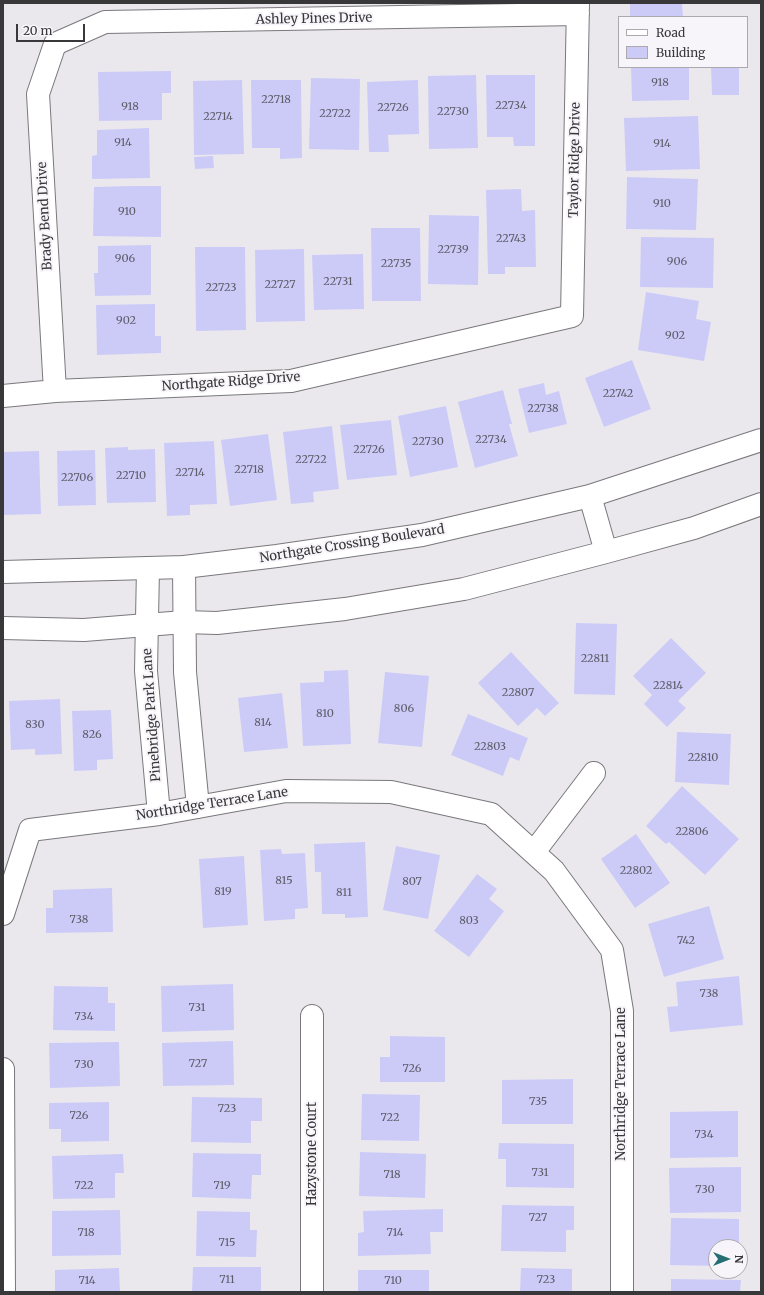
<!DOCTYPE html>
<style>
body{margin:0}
#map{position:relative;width:764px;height:1295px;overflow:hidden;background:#eae8ed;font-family:Merriweather,serif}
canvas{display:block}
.frame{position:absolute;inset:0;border:4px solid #383739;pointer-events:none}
.legend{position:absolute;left:618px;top:16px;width:130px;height:52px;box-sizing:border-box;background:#f7f5fa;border:1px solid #aba9ad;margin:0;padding:5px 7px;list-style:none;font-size:12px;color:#383739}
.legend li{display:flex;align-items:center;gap:8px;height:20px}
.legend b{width:20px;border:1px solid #aba9ad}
.north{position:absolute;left:708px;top:1239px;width:40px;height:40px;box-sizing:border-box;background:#f7f5fa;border:1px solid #aba9ad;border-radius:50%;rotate:90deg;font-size:11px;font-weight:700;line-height:16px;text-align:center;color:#383739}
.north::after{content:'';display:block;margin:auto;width:14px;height:18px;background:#246f73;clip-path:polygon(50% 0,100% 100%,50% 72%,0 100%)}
.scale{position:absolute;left:16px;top:24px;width:69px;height:18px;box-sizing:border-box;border:2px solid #383739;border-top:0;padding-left:5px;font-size:12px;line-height:14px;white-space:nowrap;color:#383739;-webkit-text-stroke:3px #f7f5fa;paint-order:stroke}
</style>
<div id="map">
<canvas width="764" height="1295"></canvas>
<div class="frame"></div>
<ul class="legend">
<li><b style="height:5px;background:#fff"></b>Road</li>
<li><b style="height:11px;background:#cccbf8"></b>Building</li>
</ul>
<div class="north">N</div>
<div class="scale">20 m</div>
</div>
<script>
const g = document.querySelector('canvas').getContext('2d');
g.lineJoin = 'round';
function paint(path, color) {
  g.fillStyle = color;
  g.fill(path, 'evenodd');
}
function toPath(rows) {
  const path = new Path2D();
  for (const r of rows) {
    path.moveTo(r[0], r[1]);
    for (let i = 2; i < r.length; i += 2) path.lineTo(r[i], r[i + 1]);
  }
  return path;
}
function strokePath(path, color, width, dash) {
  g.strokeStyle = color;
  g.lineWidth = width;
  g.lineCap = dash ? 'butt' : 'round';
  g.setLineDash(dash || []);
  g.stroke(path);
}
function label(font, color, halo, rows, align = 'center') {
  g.font = font + ' Merriweather,serif';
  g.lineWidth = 4;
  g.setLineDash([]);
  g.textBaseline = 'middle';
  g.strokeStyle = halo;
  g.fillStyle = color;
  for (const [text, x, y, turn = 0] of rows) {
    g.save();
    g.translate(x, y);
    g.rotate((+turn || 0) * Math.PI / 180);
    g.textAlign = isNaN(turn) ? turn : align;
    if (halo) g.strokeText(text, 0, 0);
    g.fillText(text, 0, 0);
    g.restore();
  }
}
paint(toPath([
 [630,3,682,3,683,17,630,17],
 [631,67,689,67,689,100,632,101],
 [711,67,739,67,739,95,712,95],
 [171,71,171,93,162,93,162,120,99,121,98,72],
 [476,75,478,148,429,149,428,76],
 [486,75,535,75,535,146,514,146,513,137,487,137],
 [311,78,360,79,359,150,309,149],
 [242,80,244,154,194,155,193,81],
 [251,80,301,80,302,158,280,159,280,148,252,148],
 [418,80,419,134,388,135,389,152,369,152,367,82],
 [698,116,700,169,626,171,624,118],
 [149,128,150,178,92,179,92,156,97,155,97,130],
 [213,156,214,168,195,169,194,157],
 [627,177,698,179,696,230,626,229],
 [133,186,161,186,161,237,93,236,94,187],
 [521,189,522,211,535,210,536,267,505,267,505,274,488,274,486,190],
 [429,215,479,216,478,285,428,284],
 [371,228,420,228,421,301,372,301],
 [641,237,714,238,713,288,640,287],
 [151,245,151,295,95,296,94,273,98,273,98,246],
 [195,247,245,247,246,330,196,331],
 [304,249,305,321,256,322,255,250],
 [363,254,364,309,314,310,312,255],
 [646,292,699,301,696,319,711,322,704,361,638,350],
 [155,304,155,336,161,336,161,353,97,355,96,305],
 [632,360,651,409,604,427,585,378],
 [544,383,546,395,559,391,567,424,529,433,518,389],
 [503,390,512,424,509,424,518,456,475,468,458,402],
 [446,406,458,467,410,477,398,416],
 [391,420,397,475,347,480,340,425],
 [332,426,339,489,313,492,314,502,291,504,283,432],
 [268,434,277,500,230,506,221,440],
 [214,441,217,504,190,505,190,515,167,516,164,443],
 [128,447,128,450,155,449,156,502,107,503,105,448],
 [95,450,96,505,58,506,57,451],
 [39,451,41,514,3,515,3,452],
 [576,623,617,624,615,695,574,694],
 [671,638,706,673,678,701,686,708,667,727,644,704,652,695,633,676],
 [511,652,559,703,545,716,537,708,518,726,478,683],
 [348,670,351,744,303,746,300,683,324,682,324,671],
 [385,672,429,676,422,747,378,743],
 [282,693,288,748,244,752,238,698],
 [60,699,62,754,35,755,35,749,11,750,9,701],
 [111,710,113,759,97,760,97,770,74,771,72,711],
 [468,714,528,738,519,761,510,757,503,776,451,755],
 [677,732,731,734,729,785,675,782],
 [682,786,739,839,705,875,669,842,666,844,646,826],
 [636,834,670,883,635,908,601,859],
 [365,842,368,917,345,918,345,914,322,914,321,872,315,872,314,844],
 [396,846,440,855,428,919,383,910],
 [281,849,282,854,305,853,308,908,295,909,295,919,264,921,260,850],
 [244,856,248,925,203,928,199,859],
 [477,874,497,889,489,899,504,911,469,957,434,931],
 [112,888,113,932,46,933,46,908,53,908,53,890],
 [709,906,724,959,664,977,648,924],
 [739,976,743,1025,670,1032,667,1007,678,1006,676,982],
 [233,984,234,1030,162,1032,161,986],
 [54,986,108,987,108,1003,115,1003,115,1031,53,1030],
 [390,1036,445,1037,445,1082,380,1082,380,1057,390,1057],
 [233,1041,234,1085,163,1086,162,1043],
 [119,1042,120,1086,50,1088,49,1043],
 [573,1079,573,1124,502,1124,502,1080],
 [362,1094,420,1095,419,1141,361,1140],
 [192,1097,262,1098,262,1121,251,1121,251,1143,191,1142],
 [109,1102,109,1141,61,1142,61,1129,49,1129,49,1103],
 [738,1111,738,1157,670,1158,670,1112],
 [499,1143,574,1144,574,1188,506,1187,506,1159,498,1159],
 [360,1152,426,1154,425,1198,359,1196],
 [193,1153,261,1154,261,1175,252,1175,251,1199,192,1197],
 [123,1154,124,1173,115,1173,115,1198,53,1199,52,1156],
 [741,1167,741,1212,670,1213,669,1168],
 [502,1205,574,1206,574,1230,566,1230,566,1252,501,1251],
 [443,1209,443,1232,430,1232,431,1254,358,1256,358,1233,364,1232,363,1211],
 [120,1210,121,1255,52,1256,52,1211],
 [197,1211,250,1212,250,1230,257,1230,256,1257,196,1256],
 [671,1218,739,1219,739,1247,716,1247,716,1266,670,1265],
 [193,1267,261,1267,261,1292,192,1292],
 [119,1268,120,1292,55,1292,55,1270],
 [521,1268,572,1269,572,1292,520,1292],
 [358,1270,429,1270,429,1292,358,1292],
 [671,1279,741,1280,740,1292,671,1292]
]), '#cccbf8');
const minor = toPath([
 [55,391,38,94,55,44,105,22,578,14],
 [3,396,55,391,291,381,572,316,578,3],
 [184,567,185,672,198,807],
 [148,568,146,671,159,814],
 [534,852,594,773],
 [3,914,30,830,159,814,286,791,391,792,491,814,554,871,612,950,622,1011,622,1292],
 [3,1069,4,1292],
 [312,1292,312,1016]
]);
const major = toPath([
 [590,496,606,552],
 [3,572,184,567,277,556,422,535,590,496,761,440],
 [3,628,84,630,184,622,217,623,345,609,464,589,606,552,694,528,761,504]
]);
strokePath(minor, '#7a787c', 24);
strokePath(major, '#7a787c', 24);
strokePath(minor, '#fff', 22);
strokePath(major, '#fff', 22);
label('11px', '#5d5c69', null, [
 ["918",660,83],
 ["22718",276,100],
 ["22734",511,106],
 ["918",130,107],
 ["22726",393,108],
 ["22730",453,112],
 ["22722",335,114],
 ["22714",218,117],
 ["914",123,143],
 ["914",662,144],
 ["910",662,204],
 ["910",127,212],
 ["22743",511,239],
 ["22739",453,250],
 ["906",125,259],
 ["906",677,262],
 ["22735",396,264],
 ["22731",338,282],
 ["22727",280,285],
 ["22723",221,288],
 ["902",126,321],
 ["902",675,336],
 ["22742",618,394],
 ["22738",543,409],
 ["22734",491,440],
 ["22730",428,442],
 ["22726",369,450],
 ["22722",311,460],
 ["22718",249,470],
 ["22714",190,473],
 ["22710",131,476],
 ["22706",77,478],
 ["22811",595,659],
 ["22814",668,686],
 ["22807",518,693],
 ["806",404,709],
 ["810",325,714],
 ["814",263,723],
 ["830",35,725],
 ["826",92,735],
 ["22803",490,747],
 ["22810",703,758],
 ["22806",692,832],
 ["22802",636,871],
 ["815",284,881],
 ["807",412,882],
 ["819",223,892],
 ["811",344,893],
 ["738",79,920],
 ["803",469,921],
 ["742",686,941],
 ["738",709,994],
 ["731",197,1008],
 ["734",84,1017],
 ["727",198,1064],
 ["730",84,1065],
 ["726",412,1069],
 ["735",538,1102],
 ["723",227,1109],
 ["726",79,1116],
 ["722",390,1118],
 ["734",704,1135],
 ["731",540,1173],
 ["718",392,1175],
 ["722",84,1186],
 ["719",222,1186],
 ["730",705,1190],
 ["727",538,1218],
 ["718",86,1233],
 ["714",395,1233],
 ["715",227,1243],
 ["711",227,1280],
 ["723",546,1280],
 ["714",87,1281],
 ["710",393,1281]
]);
label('13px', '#383739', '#f7f5fa', [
 ["Ashley Pines Drive",314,19,-1],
 ["Taylor Ridge Drive",575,160,-89],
 ["Brady Bend Drive",45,216,-93],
 ["Northgate Ridge Drive",231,382,-4],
 ["Northgate Crossing Boulevard",352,544,-9],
 ["Pinebridge Park Lane",152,715,-94],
 ["Northridge Terrace Lane",212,804,-9],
 ["Northridge Terrace Lane",621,1084,-90],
 ["Hazystone Court",312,1154,-90]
]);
</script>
